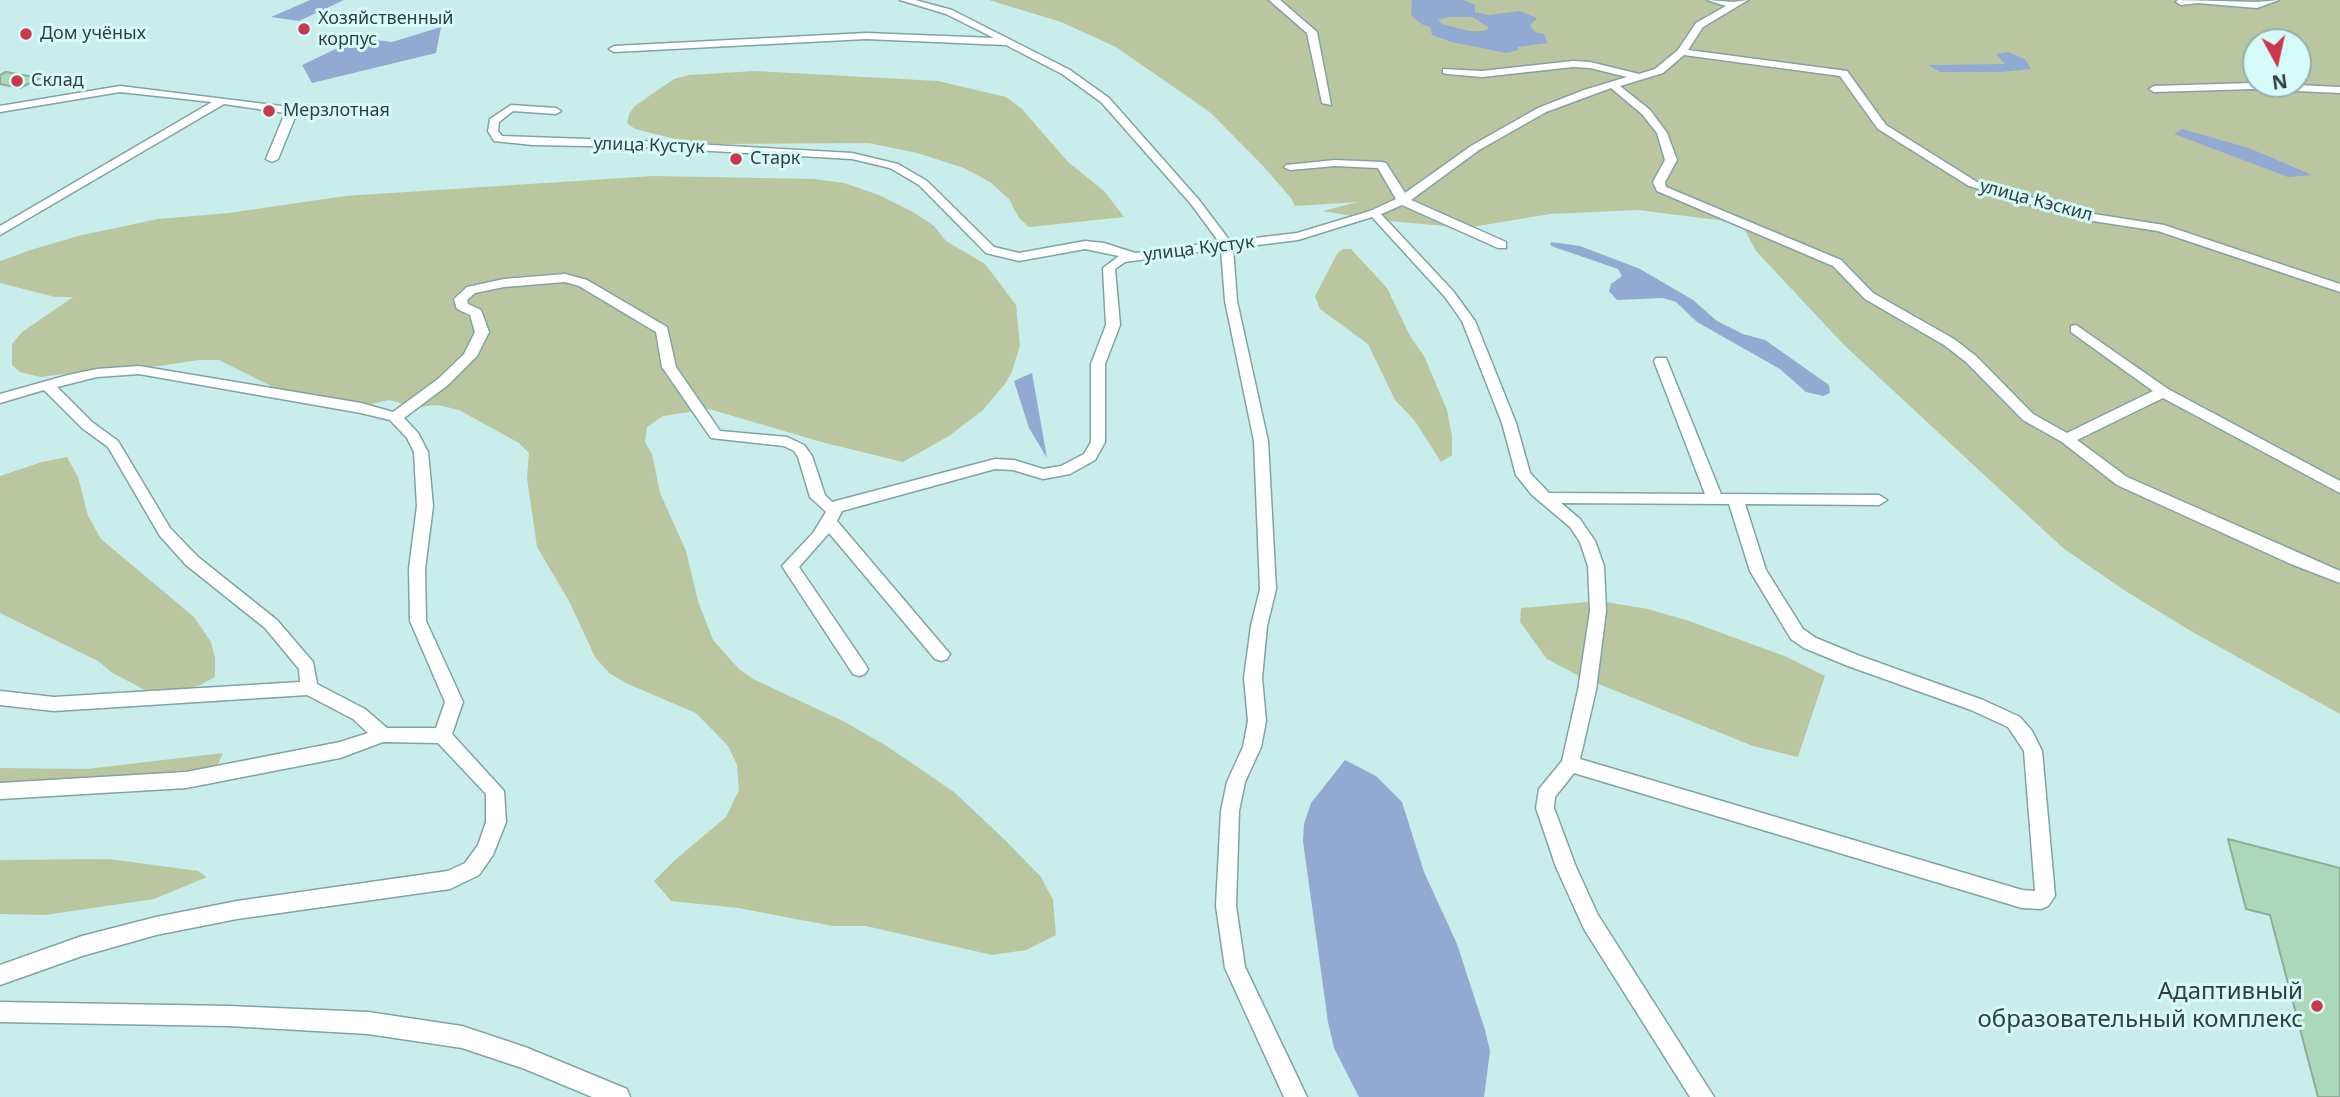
<!DOCTYPE html>
<meta charset="utf-8">
<style>
body{margin:0}
#map{position:relative;width:2340px;height:1097px;overflow:hidden;background:#c8edea;font-family:"Noto Sans",sans-serif}
canvas{display:block}
.north{position:absolute;left:2242px;top:28px;width:70px;height:70px;box-sizing:border-box;background:#d5faf7;border:2px solid #93b0ad;border-radius:50%;rotate:172deg;font-size:19px;font-weight:700;line-height:28px;text-align:center;color:#31403f}
.north::after{content:'';display:block;margin:auto;width:24px;height:32px;background:#c9384c;clip-path:polygon(50% 0,100% 100%,50% 72%,0 100%)}
</style>
<div id="map">
<canvas width="2340" height="1097"></canvas>
<div class="north">N</div>
</div>
<script>
const g = document.querySelector('canvas').getContext('2d');
g.lineJoin = 'round';
function paint(path, color) {
  g.fillStyle = color;
  g.fill(path, 'evenodd');
}
function toPath(rows) {
  const path = new Path2D();
  for (const r of rows) {
    path.moveTo(r[0], r[1]);
    for (let i = 2; i < r.length; i += 2) path.lineTo(r[i], r[i + 1]);
  }
  return path;
}
function strokePath(path, color, width, dash) {
  g.strokeStyle = color;
  g.lineWidth = width;
  g.lineCap = dash ? 'butt' : 'round';
  g.setLineDash(dash || []);
  g.stroke(path);
}
function label(font, color, halo, rows, align = 'center') {
  g.font = font + ' "Noto Sans",sans-serif';
  g.lineWidth = 6;
  g.setLineDash([]);
  g.textBaseline = 'middle';
  g.strokeStyle = halo;
  g.fillStyle = color;
  for (const [text, x, y, turn = 0] of rows) {
    g.save();
    g.translate(x, y);
    g.rotate((+turn || 0) * Math.PI / 180);
    g.textAlign = isNaN(turn) ? turn : align;
    if (halo) g.strokeText(text, 0, 0);
    g.fillText(text, 0, 0);
    g.restore();
  }
}
paint(toPath([
 [989,0,2340,0,2340,714,2189,630,2124,590,2063,548,1844,345,1756,251,1741,223,1638,210,1550,214,1466,228,1369,219,1323,211,1358,202,1295,206,1291,198,1263,166,1211,113,1116,47,1061,22],
 [2256,42,2298,42,2298,84,2256,84],
 [755,71,938,81,1006,97,1022,109,1068,162,1104,191,1124,217,1029,227,1019,218,1009,199,990,182,964,168,917,153,869,143,717,144,683,141,635,129,627,123,629,114,635,106,674,79,689,75],
 [653,176,814,179,844,183,879,195,913,212,934,226,946,241,985,264,1016,305,1020,345,1012,372,1004,385,983,410,949,436,903,462,825,443,709,409,663,416,647,427,645,442,652,454,660,493,686,551,698,601,713,640,739,669,753,679,843,721,885,745,954,792,1004,839,1041,877,1053,900,1056,935,1026,950,992,955,866,926,833,926,738,908,671,901,654,881,675,860,726,817,739,790,737,765,728,746,696,713,628,684,609,673,595,657,569,601,537,547,527,478,529,453,519,443,459,410,438,405,416,407,389,400,371,404,352,404,277,389,219,360,199,360,152,367,131,366,40,377,20,372,12,365,12,344,22,332,73,297,55,297,0,283,0,261,34,249,78,236,158,219,229,213,345,196],
 [1343,249,1351,249,1387,288,1410,336,1424,356,1447,410,1452,436,1452,455,1441,462,1415,421,1395,400,1368,344,1320,309,1315,296,1337,254],
 [67,457,78,477,88,516,101,539,194,617,211,642,215,658,215,677,200,685,172,693,147,691,111,672,98,661,0,613,0,476,42,462],
 [1599,601,1648,609,1689,621,1787,657,1825,676,1798,757,1753,746,1581,677,1547,659,1520,622,1521,608],
 [223,753,217,766,140,777,70,784,0,783,0,768,87,769],
 [109,859,198,871,207,877,154,899,45,915,0,914,0,860]
]), '#bac6a0');
paint(toPath([
 [310,0,344,0,299,21,271,17],
 [1412,0,1463,0,1475,5,1475,12,1488,15,1520,11,1537,18,1530,26,1535,32,1544,34,1547,43,1518,47,1518,50,1506,53,1452,42,1432,35,1430,27,1421,24,1411,15],
 [1449,17,1473,17,1489,28,1484,31,1470,31,1442,24,1438,20],
 [441,27,436,53,312,83,302,65,359,38,392,42],
 [2008,52,2025,59,2031,69,2001,72,1940,72,1928,65,2005,64,1996,54],
 [2182,129,2249,148,2312,175,2288,177,2174,134],
 [1551,242,1580,246,1640,269,1693,300,1717,321,1743,334,1765,340,1829,385,1830,393,1823,396,1806,392,1780,369,1697,322,1676,302,1663,298,1617,300,1609,291,1611,284,1622,276,1618,269,1554,247,1550,245],
 [1032,373,1047,458,1029,428,1014,381],
 [1345,760,1376,776,1402,802,1424,872,1457,944,1485,1030,1490,1051,1484,1097,1359,1097,1334,1048,1328,1022,1303,841,1304,824,1311,803]
]), '#92aad1');
const building = toPath([
 [6,72,40,78,20,88,0,84,0,75,6,72],
 [2228,839,2340,868,2340,1097,2318,1097,2270,915,2246,909,2228,839]
]);
paint(building, '#abd8bb');
strokePath(building, '#91ac9a', 2);
const street = toPath([
 [900,0,915,0,952,10,1070,70,1109,98,1199,200,1230,241,1297,233,1370,211,1396,199,1378,168,1335,166,1290,170,1284,167,1286,165,1335,160,1382,162,1386,163,1405,193,1471,146,1538,108,1584,90,1627,77,1590,68,1573,67,1482,77,1447,74,1443,73,1443,69,1482,71,1573,61,1590,62,1639,74,1655,69,1678,50,1696,23,1726,6,1707,0,1733,2,1748,0,1703,27,1688,50,1847,71,1886,125,1977,182,2081,212,2164,225,2340,284,2340,292,2158,231,2080,219,1969,186,1878,129,1840,76,1684,55,1663,73,1620,86,1650,110,1667,133,1677,160,1665,182,1666,187,1841,260,1873,293,1954,339,1976,356,2033,414,2067,433,2153,391,2071,332,2071,326,2076,325,2168,389,2340,481,2340,493,2163,398,2077,440,2127,477,2340,571,2340,583,2291,564,2117,485,2062,442,2023,420,1966,362,1944,345,1865,299,1833,266,1657,191,1653,182,1665,160,1657,133,1642,114,1611,88,1546,112,1479,150,1411,200,1506,242,1506,248,1498,248,1402,205,1381,214,1453,291,1475,321,1516,423,1530,473,1549,493,1705,494,1654,361,1656,358,1666,358,1721,494,1879,495,1887,500,1879,505,1745,504,1766,570,1803,629,1816,638,1860,656,1983,700,2020,717,2032,731,2042,751,2055,896,2048,906,2041,909,2022,908,1574,773,1555,797,1554,808,1576,867,1598,915,1714,1097,1690,1097,1584,929,1556,867,1536,808,1539,789,1562,761,1578,690,1590,611,1588,566,1580,542,1570,527,1532,495,1516,475,1502,423,1462,321,1445,297,1372,217,1298,240,1233,248,1237,301,1268,441,1276,589,1267,626,1262,678,1266,721,1261,747,1245,782,1239,811,1236,906,1245,967,1307,1097,1284,1097,1225,968,1216,906,1221,811,1227,782,1243,747,1248,721,1244,678,1251,626,1260,589,1254,441,1225,301,1221,249,1125,262,1115,269,1120,325,1105,364,1105,442,1095,460,1070,474,1043,479,1013,470,995,469,842,511,837,521,950,654,947,659,941,661,935,659,829,533,799,567,865,664,868,669,865,674,859,676,853,674,782,566,813,533,826,512,810,497,798,457,794,451,784,446,711,438,662,367,656,332,579,286,565,282,504,287,475,293,467,300,468,304,481,310,489,332,477,356,448,385,404,418,418,433,428,452,433,506,425,569,426,621,463,702,452,734,504,791,506,822,493,855,479,875,450,889,237,919,156,935,82,956,0,985,0,965,82,936,156,917,237,901,448,871,465,863,478,845,486,822,486,794,438,743,383,742,340,758,186,788,0,799,0,783,186,772,340,742,368,733,353,719,307,695,54,711,0,705,0,691,54,697,300,682,299,669,265,628,186,565,160,536,108,447,82,428,44,390,0,403,0,394,68,375,97,369,139,366,361,403,393,412,438,379,464,354,475,332,470,315,457,309,454,299,467,287,504,279,565,274,587,280,667,327,676,367,720,431,787,437,804,445,812,456,825,495,832,502,995,459,1014,460,1043,469,1061,466,1084,454,1091,442,1091,364,1106,325,1103,268,1119,256,1085,249,1019,261,986,253,919,185,890,168,852,159,642,147,533,145,494,141,488,131,490,119,511,105,556,108,561,111,556,114,513,111,499,122,498,131,502,136,642,141,852,153,898,164,927,181,994,247,1019,253,1085,241,1104,243,1135,253,1219,242,1191,204,1101,102,1062,74,1006,45,866,39,614,52,609,49,614,46,866,33,994,38,946,14,900,0],
 [139,374,361,413,390,420,407,438,414,452,417,506,409,569,410,621,445,702,436,728,387,728,365,709,317,684,313,662,277,620,198,557,170,528,118,441,92,422,57,387,97,377,139,374],
 [1561,503,1729,504,1750,571,1791,639,1804,648,1848,666,1971,710,2008,727,2024,751,2035,891,2022,890,1580,759,1596,690,1606,611,1604,566,1595,541,1580,519,1561,503],
 [1269,0,1280,0,1317,32,1331,105,1322,103,1307,33,1269,0],
 [2178,0,2257,2,2279,0,2257,8,2198,3,2181,5,2176,2,2178,0],
 [2253,83,2340,87,2340,93,2253,89,2154,92,2149,89,2154,86,2253,83],
 [120,86,281,106,293,109,296,115,278,159,272,162,266,159,285,113,224,104,0,235,0,226,212,102,120,92,0,112,0,106,120,86],
 [0,1002,229,1006,368,1012,462,1026,525,1047,627,1089,630,1097,592,1097,525,1069,462,1048,368,1034,229,1026,0,1022,0,1002]
]);
strokePath(street, '#81a4a2', 3);
paint(street, '#fff');
for (const [x, y, r, color] of [
 [304,29,7,"#c9384c"],
 [26,34,7,"#c9384c"],
 [17,81,7,"#c9384c"],
 [269,111,7,"#c9384c"],
 [736,159,7,"#c9384c"],
 [2317,1006,7,"#c9384c"]
]) {
  const dot = new Path2D();
  dot.arc(x, y, r, 0, 2 * Math.PI);
  g.fillStyle = color;
  g.fill(dot);
  strokePath(dot, '#d5faf7', 2.5);
}
label('18px', '#31403f', '#d5faf7', [
 ["Хозяйственный",318,19],
 ["корпус",318,40],
 ["Дом учёных",40,34],
 ["Склад",31,81],
 ["Мерзлотная",283,111],
 ["Старк",750,159]
], 'left');
label('18px', '#31403f', '#d5faf7', [
 ["улица Кустук",649,146,2],
 ["улица Кэскил",2036,201,15],
 ["улица Кустук",1199,249,-7]
]);
label('24px', '#31403f', '#d5faf7', [
 ["Адаптивный",2303,992],
 ["образовательный комплекс",2303,1020]
], 'right');
</script>
